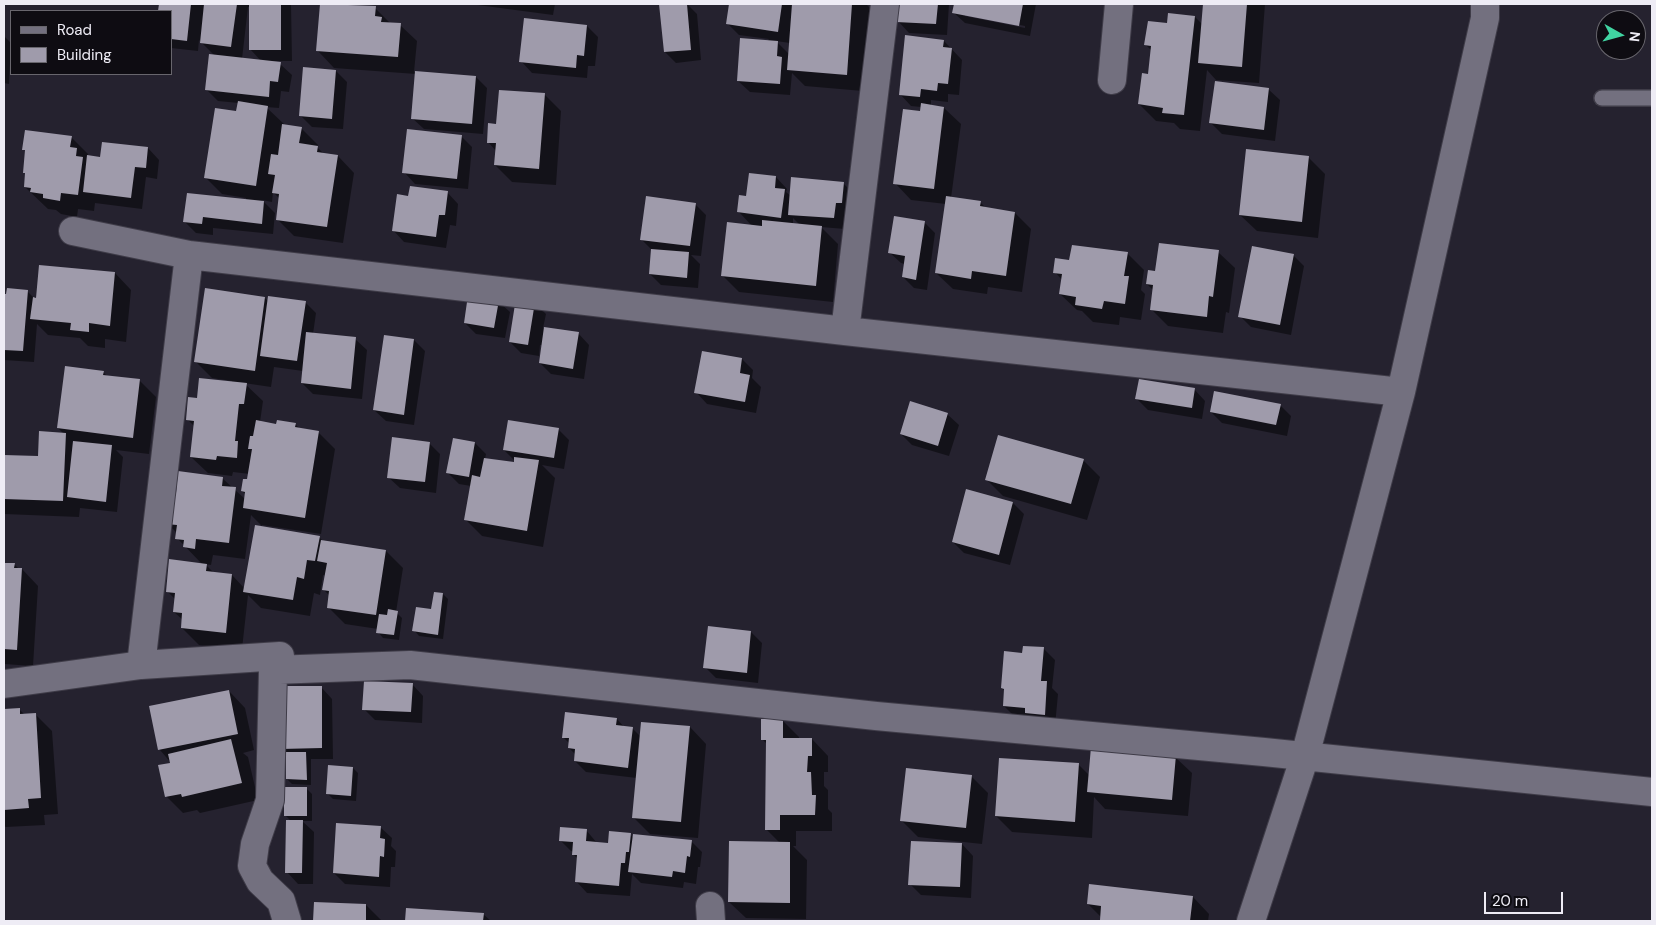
<!DOCTYPE html>
<style>
body{margin:0}
#map{position:relative;width:1656px;height:925px;overflow:hidden;background:#25222f;font-family:"DM Sans",sans-serif}
canvas{display:block}
.frame{position:absolute;inset:0;border:5px solid #eeecf5;pointer-events:none}
.legend{position:absolute;left:10px;top:10px;width:162px;height:65px;box-sizing:border-box;background:#0e0c12;border:1px solid #68666d;margin:0;padding:6px 9px;list-style:none;font-size:15px;color:#eeecf5}
.legend li{display:flex;align-items:center;gap:10px;height:25px}
.legend b{width:25px;border:1px solid #68666d}
.north{position:absolute;left:1596px;top:10px;width:50px;height:50px;box-sizing:border-box;background:#0e0c12;border:1px solid #68666d;border-radius:50%;rotate:97deg;font-size:14px;font-weight:700;line-height:20px;text-align:center;color:#eeecf5}
.north::after{content:'';display:block;margin:auto;width:18px;height:22px;background:#40d4a1;clip-path:polygon(50% 0,100% 100%,50% 72%,0 100%)}
.scale{position:absolute;left:1484px;top:892px;width:79px;height:22px;box-sizing:border-box;border:2px solid #eeecf5;border-top:0;padding-left:6px;font-size:15px;line-height:18px;white-space:nowrap;color:#eeecf5;-webkit-text-stroke:4px #0e0c12;paint-order:stroke}
</style>
<div id="map">
<canvas width="1656" height="925"></canvas>
<div class="frame"></div>
<ul class="legend">
<li><b style="height:6px;background:#73707f"></b>Road</li>
<li><b style="height:14px;background:#9f9bab"></b>Building</li>
</ul>
<div class="north">N</div>
<div class="scale">20 m</div>
</div>
<script>
const g = document.querySelector('canvas').getContext('2d');
g.lineJoin = 'round';
function paint(path, color) {
  g.fillStyle = color;
  g.fill(path, 'evenodd');
}
function toPath(rows) {
  const path = new Path2D();
  for (const r of rows) {
    path.moveTo(r[0], r[1]);
    for (let i = 2; i < r.length; i += 2) path.lineTo(r[i], r[i + 1]);
  }
  return path;
}
function strokePath(path, color, width, dash) {
  g.strokeStyle = color;
  g.lineWidth = width;
  g.lineCap = dash ? 'butt' : 'round';
  g.setLineDash(dash || []);
  g.stroke(path);
}
paint(toPath([
 [161,4,291,4,292,61,271,61,270,62,280,64,292,75,289,92,281,91,279,108,266,107,284,124,283,126,301,128,318,145,317,147,324,154,338,156,354,173,343,243,294,236,277,219,280,199,273,192,272,202,262,200,275,213,273,234,213,228,213,235,196,233,185,222,246,200,246,198,222,194,206,178,237,113,239,103,218,101,207,90,215,56,199,40,198,51,171,48,171,11,160,11],
 [248,7,250,7,250,49,262,62,242,59],
 [321,4,375,8,391,24,400,25,417,41,414,72,476,77,487,88,483,134,424,129,412,118,416,74,334,68,318,51],
 [470,4,555,4,553,15],
 [674,4,687,4,697,14,701,60,676,63,665,52,661,5],
 [730,4,866,4,870,8,863,91,805,86,792,73,790,95,750,92,738,81,769,39,739,35,728,24],
 [776,41,790,43,789,54],
 [899,4,949,4,947,35,909,33,898,21],
 [955,4,1036,4,1030,36,965,23,953,12],
 [965,14,1025,26,1025,28,965,16],
 [1204,4,1265,4,1259,83,1216,80,1207,70,1200,131,1180,129,1174,123,1156,121,1139,104,1149,75,1152,51,1146,45,1168,24,1195,17,1203,25],
 [587,26,598,37,595,66,588,66,587,78,532,73,521,61],
 [4,36,11,43,9,84,4,83],
 [944,41,962,60,959,95,948,94,948,102,931,100,931,106,944,108,961,124,951,198,980,202,986,208,1015,213,1031,229,1022,292,988,287,987,294,953,289,936,273,946,204,911,200,895,183,921,113,921,107,911,106,900,94],
 [336,71,347,82,343,129,312,127,300,115],
 [1268,89,1280,100,1275,141,1222,134,1211,123],
 [545,95,561,111,556,185,512,182,495,165,496,151,488,142,498,125],
 [461,136,472,147,468,189,415,184,404,172],
 [71,137,88,154,88,157,101,158,148,148,159,160,157,179,146,177,142,209,95,203,94,211,78,209,77,217,61,214,56,210,48,209,25,187,26,174,24,172,26,152,24,149],
 [1308,157,1325,174,1318,238,1257,231,1240,215],
 [776,177,787,189,786,192,791,196,843,183,854,194,845,229,821,227,838,244,833,302,739,292,722,275,752,226,739,212,747,197],
 [793,218,800,225,793,224],
 [447,192,458,204,456,226,450,225,446,248,404,242,393,230,409,197],
 [695,204,706,215,701,256,691,255,700,264,698,288,661,285,650,274,652,250,641,239],
 [924,222,935,233,927,290,914,288,903,277,905,264,901,263,889,252],
 [1218,252,1235,268,1229,313,1226,312,1223,333,1168,326,1151,309,1153,290,1147,284,1156,273],
 [1127,253,1144,270,1141,290,1145,294,1141,320,1120,317,1119,325,1093,322,1082,311,1077,310,1060,294,1062,280,1055,272,1071,261],
 [1293,255,1304,266,1291,335,1251,327,1240,316],
 [115,273,131,290,126,342,105,339,105,348,88,346,80,338,48,335,37,324,34,362,4,360,4,295,27,291,35,299],
 [265,298,269,302,305,302,316,313,313,334,355,339,367,350,362,399,313,394,302,383,303,371,274,367,271,387,244,383,263,401,260,422,277,425,295,424,301,430,318,432,335,449,321,534,262,525,262,526,251,515,245,559,213,555,211,565,205,564,214,573,232,575,245,589,319,537,323,541,386,551,403,568,396,612,402,618,399,640,383,638,378,632,378,629,345,624,328,607,330,596,324,590,326,576,323,575,320,595,314,593,310,616,261,608,248,595,242,649,199,645,182,628,183,620,174,612,176,600,167,591,202,564,177,538,177,533,168,524,177,495,222,478,245,499,246,495,242,491,248,480,250,474,233,472,232,476,208,473,191,457,195,427,187,419,198,399,232,383,232,381,212,378,195,361],
 [498,301,510,312,505,338,476,334,465,323],
 [535,303,546,314,543,328,578,333,589,345,584,379,551,374,540,363,543,345,540,345,539,356,521,353,510,342],
 [414,340,425,351,414,425,386,421,374,410],
 [742,359,753,370,752,378,761,387,756,413,707,404,696,392],
 [103,372,107,376,139,380,156,397,149,454,116,450,123,457,117,512,80,508,79,517,4,514,4,456,39,458,64,434,58,428],
 [1194,389,1205,401,1202,419,1148,410,1136,398],
 [1280,405,1291,416,1287,436,1222,423,1211,412],
 [947,414,959,425,949,456,912,445,901,434],
 [558,429,569,440,564,469,542,465,555,478,543,547,482,536,465,519,471,486,459,484,447,472,454,439,475,443,486,454,485,459,515,464,515,461,504,450],
 [429,443,440,454,436,493,400,488,388,477],
 [1083,460,1100,477,1087,520,1003,496,987,480],
 [1013,503,1024,514,1010,565,964,553,953,542],
 [4,564,14,564,19,569,22,569,38,586,33,666,4,664],
 [443,594,448,599,443,639,419,636,414,630,432,611],
 [751,632,762,643,758,683,716,678,705,667],
 [1024,647,1044,649,1055,660,1052,688,1058,694,1055,726,1015,717,1004,706,1005,691,1002,688,1023,654],
 [412,684,423,696,422,723,375,720,364,709],
 [321,687,332,699,333,759,311,759,311,785,292,784,287,779,287,753,282,748],
 [229,691,245,708,254,750,243,753,248,757,258,800,200,813,197,810,183,813,167,797,172,764,160,750,151,707],
 [19,709,25,715,35,714,52,731,58,814,44,815,45,825,6,827,4,826,4,710],
 [617,719,625,728,633,729,641,737,690,727,706,744,698,838,650,834,633,817,637,778,586,772,575,761,576,755,569,748,569,743,563,737],
 [782,720,799,737,799,739,812,739,828,756,828,772,824,772,824,786,828,790,828,809,832,813,832,831,796,831,796,846,793,846,807,860,806,919,746,918,729,902,780,843,767,830,767,744,762,739],
 [1175,757,1192,773,1188,816,1105,809,1094,797,1092,838,1012,832,996,816,1078,764,1090,776],
 [353,768,358,773,356,801,333,799,328,794],
 [971,776,988,793,982,844,918,837,901,820],
 [306,788,312,794,312,821,302,821,314,832,313,884,298,884,287,872,291,821,285,815],
 [380,827,392,838,391,846,396,851,395,867,391,867,390,887,345,884,334,873],
 [586,830,597,843,609,844,630,834,633,838,691,841,702,852,700,867,698,867,696,884,684,882,683,888,641,883,632,874,630,896,587,893,576,881,578,859,573,854,574,852,571,851,560,840],
 [962,844,973,856,971,898,921,895,910,884],
 [1193,897,1209,914,1208,921,1103,921,1101,917,1088,904],
 [315,904,366,905,382,921,314,921],
 [407,909,483,914,491,921,407,921]
]), '#0007');
paint(toPath([
 [159,4,191,4,187,41,171,39,171,11,158,11],
 [204,4,237,4,231,47,200,43],
 [249,4,281,4,281,50,249,50],
 [320,4,376,6,375,16,382,17,381,22,401,23,398,57,316,51],
 [659,4,687,4,691,50,664,52],
 [729,4,782,4,778,32,726,24],
 [792,4,852,4,847,75,787,70],
 [898,4,938,4,936,24,896,22],
 [954,4,1023,4,1019,26,952,13],
 [1203,4,1247,4,1242,67,1198,63],
 [1168,13,1195,16,1184,115,1162,113,1163,108,1138,104,1142,73,1148,74,1151,46,1144,45,1148,21,1167,23],
 [524,18,587,25,584,56,577,55,576,68,519,62],
 [905,35,944,40,943,47,952,48,948,84,938,83,937,91,921,89,920,97,899,95],
 [740,38,778,41,777,56,782,57,780,84,737,81],
 [209,54,281,62,278,82,270,81,269,97,205,90],
 [303,67,336,70,332,119,299,116],
 [415,71,476,76,472,124,411,119],
 [1215,81,1269,88,1264,130,1209,123],
 [499,90,545,93,539,169,494,165,496,143,487,143,488,123,496,124],
 [238,101,268,106,256,186,204,178,215,108,236,111],
 [921,103,944,107,934,189,893,184,903,109,920,111],
 [282,124,302,127,299,143,318,146,317,152,338,155,327,227,276,220,279,194,272,193,275,175,268,174,271,154,278,155],
 [407,129,462,135,457,179,402,173],
 [25,130,72,136,70,147,77,148,76,156,83,157,78,195,61,193,60,201,43,198,43,194,30,192,31,188,24,187,25,173,23,173,25,150,22,150],
 [102,142,148,147,146,168,135,167,131,198,83,192,87,155,100,157],
 [1246,149,1309,156,1302,222,1239,215],
 [749,173,776,176,775,188,785,189,781,218,737,212,739,195,746,196],
 [791,177,844,182,842,203,836,203,834,218,788,215],
 [410,186,448,191,445,215,439,215,436,237,392,231,397,194,408,196],
 [187,193,264,201,262,224,203,217,202,224,183,222],
 [646,196,696,203,690,246,640,240],
 [946,196,981,201,980,206,1015,212,1006,276,972,271,971,279,935,273],
 [894,216,925,221,916,280,902,277,905,256,888,253],
 [762,220,822,226,816,286,721,276,727,222,762,226],
 [1159,243,1219,250,1213,297,1209,296,1207,317,1150,310,1153,285,1146,284,1148,270,1155,271],
 [1072,245,1128,252,1124,276,1129,276,1125,304,1104,301,1102,309,1075,305,1076,297,1059,294,1062,274,1053,273,1055,258,1069,260],
 [1252,246,1294,254,1280,325,1238,317],
 [651,249,689,252,687,278,649,274],
 [39,265,115,272,110,326,89,323,89,332,70,330,71,323,30,319,33,297,36,298],
 [7,288,28,290,23,351,4,350,4,294,6,294],
 [205,288,265,297,255,371,194,362],
 [468,295,499,300,494,328,464,323],
 [268,296,306,301,297,361,260,356],
 [516,298,535,302,528,345,509,342],
 [544,327,579,332,573,369,539,363],
 [306,332,356,337,351,389,301,383],
 [384,335,414,339,404,415,373,410],
 [702,351,742,358,740,373,750,375,745,402,694,393],
 [65,366,104,371,103,375,140,379,133,438,57,428],
 [199,378,247,383,244,404,239,404,235,441,238,441,237,458,217,456,216,460,190,457,194,421,186,420,188,397,197,398],
 [1139,379,1195,388,1192,408,1135,399],
 [1214,391,1281,404,1276,425,1210,412],
 [910,401,948,413,938,446,900,434],
 [256,420,276,424,277,420,296,423,295,427,319,431,305,518,243,508,245,492,241,491,243,479,247,479,252,449,248,449,250,436,253,436],
 [508,420,559,428,554,458,503,450],
 [39,431,66,433,63,501,4,499,4,455,38,456],
 [998,435,1084,459,1071,504,985,480],
 [392,437,430,442,425,482,387,478],
 [453,438,475,442,469,477,446,473],
 [73,441,112,445,106,502,67,497],
 [514,457,539,460,527,531,464,520,472,475,480,477,484,458,514,462],
 [178,471,223,477,222,486,236,487,229,543,196,539,195,549,183,547,184,540,175,539,177,525,166,524,171,493,176,493],
 [966,489,1013,502,999,555,952,542],
 [255,525,320,536,315,561,307,560,304,579,297,577,293,600,243,592],
 [321,540,386,550,376,615,327,608,329,591,322,590,327,563,317,561],
 [169,559,207,564,206,571,232,574,226,633,181,628,182,613,173,612,175,593,166,592],
 [4,563,15,563,14,568,22,568,17,650,4,649],
 [434,592,443,593,438,635,412,631,416,607,431,609],
 [388,609,398,611,394,635,376,633,379,614,387,615],
 [708,626,751,631,747,673,703,668],
 [1023,646,1044,647,1041,681,1047,681,1045,715,1025,713,1025,708,1003,706,1004,689,1001,688,1004,651,1022,653],
 [364,681,413,683,411,712,362,710],
 [281,686,322,686,322,748,281,749],
 [229,690,238,734,158,750,149,706],
 [20,708,20,714,36,713,41,798,28,799,29,808,4,810,4,709],
 [565,712,617,718,616,725,633,727,628,768,574,761,575,749,568,748,569,738,562,738],
 [761,719,783,719,783,738,812,738,812,756,808,756,807,772,811,772,812,795,816,795,815,815,780,815,780,830,765,830,766,740,761,740],
 [641,722,690,726,681,822,632,818],
 [231,739,242,783,182,797,181,794,165,797,158,765,170,763,168,754],
 [1091,747,1176,755,1172,800,1087,792],
 [286,752,306,752,307,780,286,779],
 [999,758,1079,763,1075,822,995,816],
 [328,765,353,767,351,796,326,794],
 [906,768,972,775,966,828,900,821],
 [284,787,307,787,307,816,284,816],
 [286,820,303,820,302,873,285,873],
 [336,823,381,826,380,838,385,839,384,857,380,856,379,877,333,873],
 [560,827,587,829,586,841,608,843,609,831,631,833,629,852,626,852,625,863,621,863,619,886,575,882,577,855,572,855,573,842,559,841],
 [633,834,692,840,690,857,687,856,685,873,673,871,672,877,628,872],
 [729,841,790,842,790,903,728,902],
 [911,841,962,843,960,887,908,885],
 [1089,884,1193,896,1190,921,1100,920,1101,906,1087,904],
 [314,902,366,904,366,921,313,921],
 [406,908,484,913,483,921,405,921]
]), '#9f9bab');
const service = toPath([
 [1602,98,1652,98]
]);
const minor = toPath([
 [1112,80,1119,4],
 [73,231,189,255,845,331,1401,392],
 [845,331,885,4],
 [141,665,189,255],
 [273,670,270,800,255,844,252,866,260,881,281,901,287,921],
 [4,684,141,665,280,656,273,670,410,665,876,716,1264,752,1652,792],
 [710,906,711,921],
 [1251,921,1305,756,1401,392,1485,18,1485,4]
]);
strokePath(service, '#3f3c48', 18);
strokePath(minor, '#3f3c48', 30);
strokePath(service, '#73707f', 15);
strokePath(minor, '#73707f', 28);
</script>
